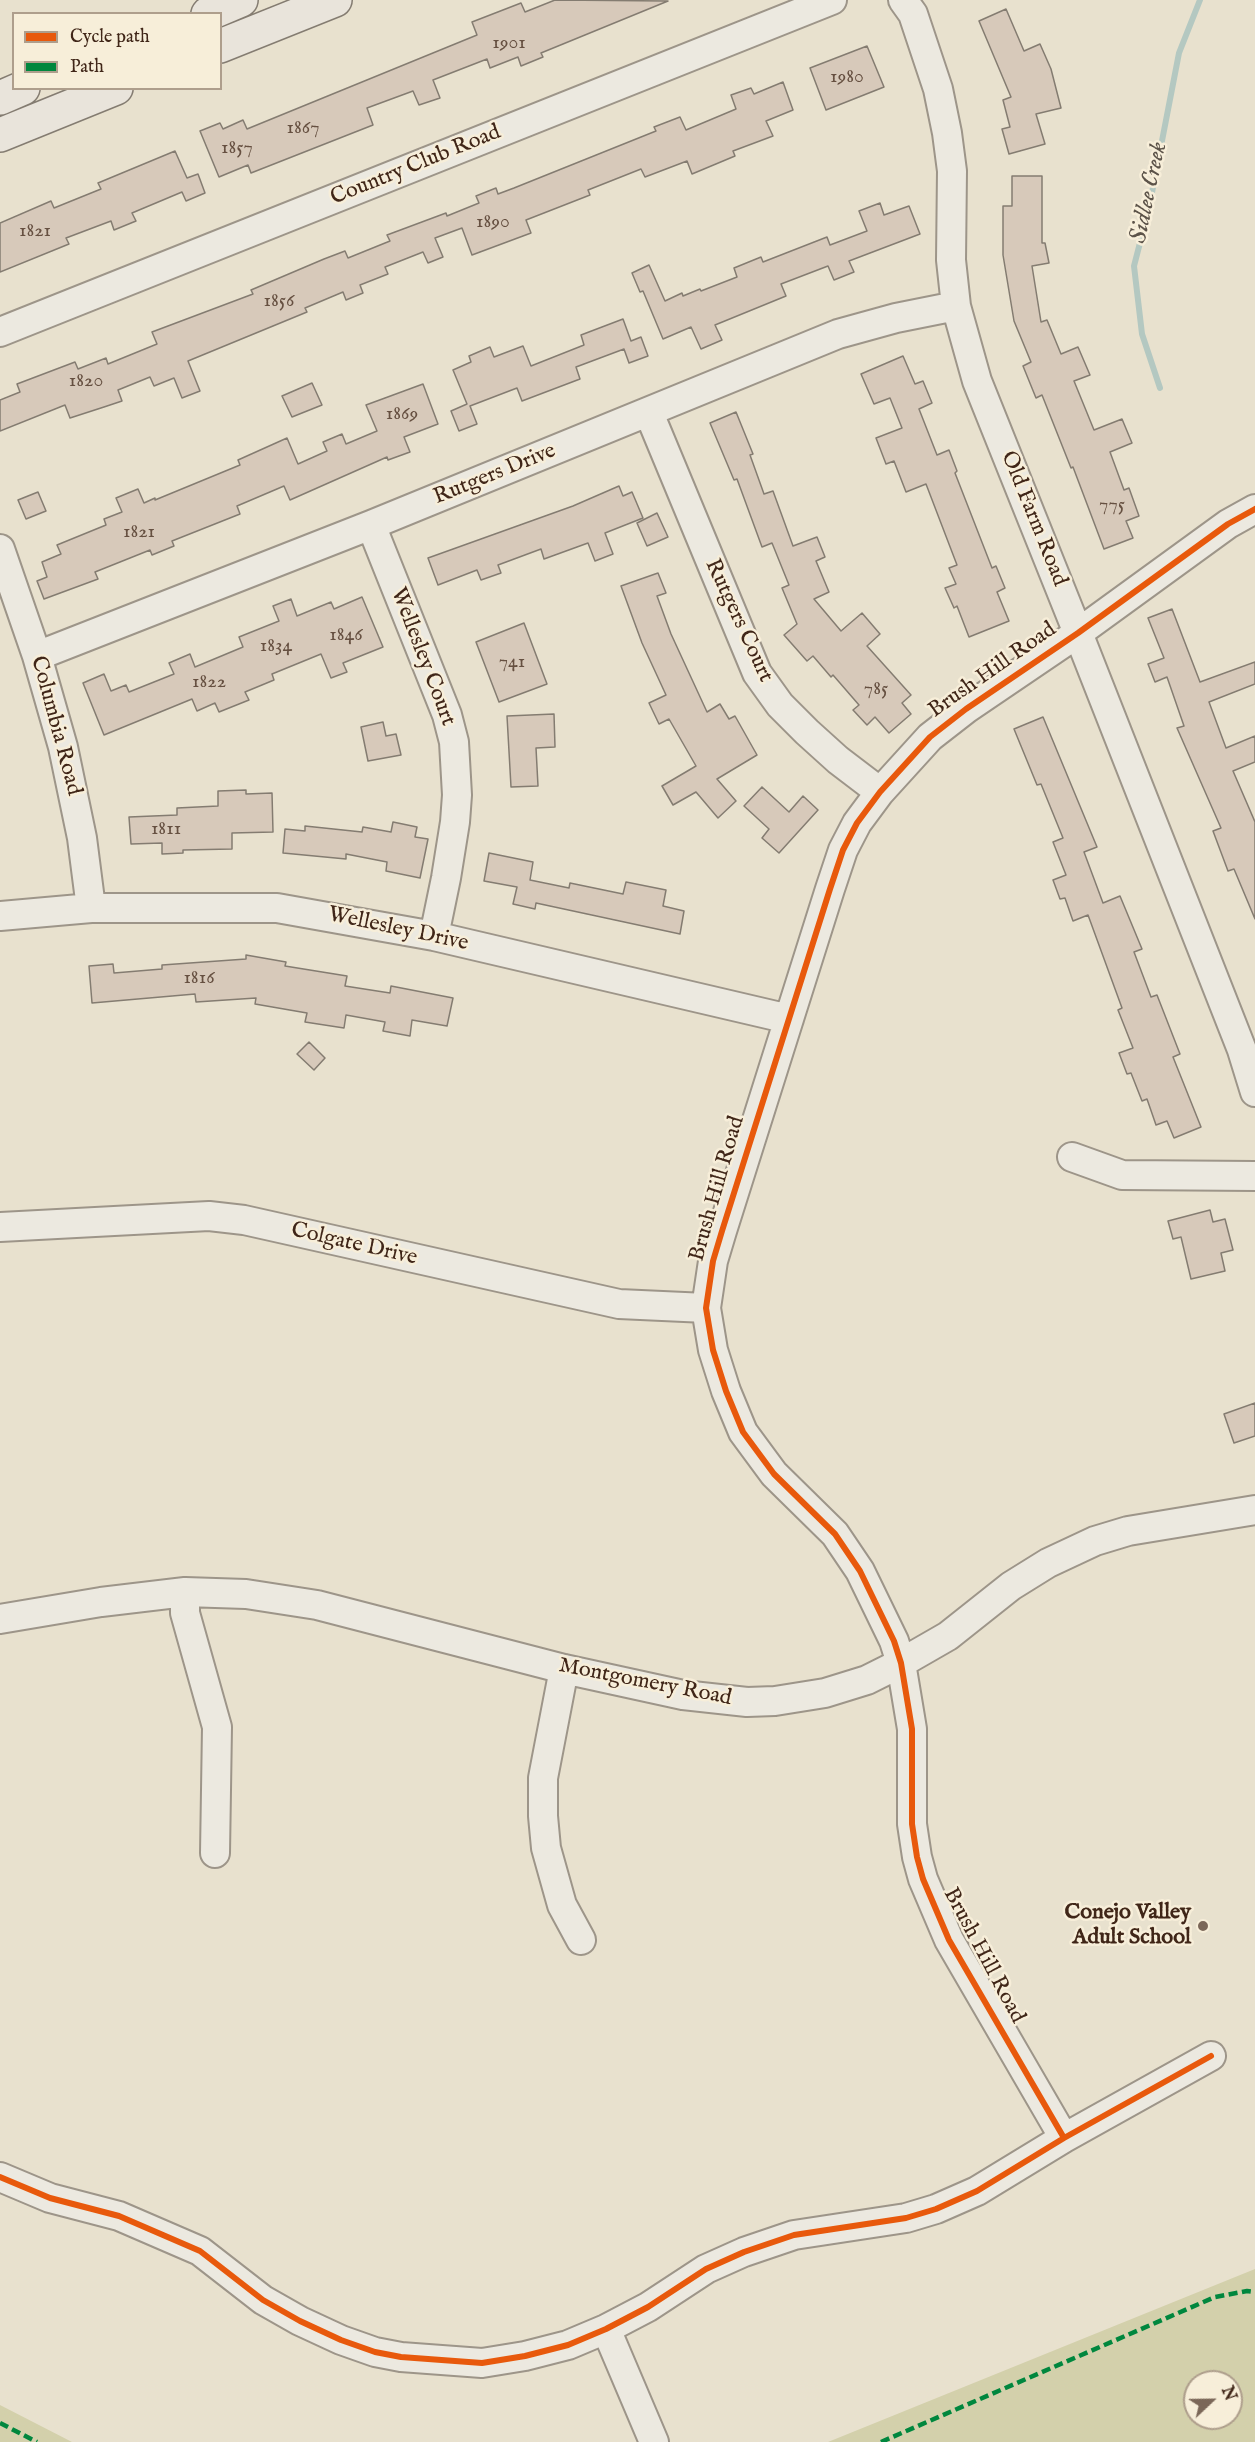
<!DOCTYPE html>
<style>
body{margin:0}
#map{position:relative;width:1255px;height:2442px;overflow:hidden;background:#e8e1ce;font-family:"IM FELL English",serif}
canvas{display:block}
.legend{position:absolute;left:12px;top:12px;width:210px;height:78px;box-sizing:border-box;background:#f7eed9;border:2px solid #ae9e8c;margin:0;padding:8px 10px;list-style:none;font-size:18px;color:#402618}
.legend li{display:flex;align-items:center;gap:12px;height:30px}
.legend b{width:30px;border:2px solid #ae9e8c}
.north{position:absolute;left:1183px;top:2370px;width:60px;height:60px;box-sizing:border-box;background:#f7eed9;border:2px solid #ae9e8c;border-radius:50%;rotate:68deg;font-size:16px;font-weight:700;line-height:24px;text-align:center;color:#402618}
.north::after{content:'';display:block;margin:auto;width:21px;height:27px;background:#7b6758;clip-path:polygon(50% 0,100% 100%,50% 72%,0 100%)}
</style>
<div id="map">
<canvas width="1255" height="2442"></canvas>
<ul class="legend">
<li><b style="height:8px;background:#e8590c"></b>Cycle path</li>
<li><b style="height:8px;background:#00873e"></b>Path</li>
</ul>
<div class="north">N</div>
</div>
<script>
const g = document.querySelector('canvas').getContext('2d');
g.lineJoin = 'round';
function paint(path, color) {
  g.fillStyle = color;
  g.fill(path, 'evenodd');
}
function toPath(rows) {
  const path = new Path2D();
  for (const r of rows) {
    path.moveTo(r[0], r[1]);
    for (let i = 2; i < r.length; i += 2) path.lineTo(r[i], r[i + 1]);
  }
  return path;
}
function strokePath(path, color, width, dash) {
  g.strokeStyle = color;
  g.lineWidth = width;
  g.lineCap = dash ? 'butt' : 'round';
  g.setLineDash(dash || []);
  g.stroke(path);
}
function label(font, color, halo, rows, align = 'center') {
  g.font = font + ' "IM FELL English",serif';
  g.lineWidth = 5;
  g.setLineDash([]);
  g.textBaseline = 'middle';
  g.strokeStyle = halo;
  g.fillStyle = color;
  for (const [text, x, y, turn = 0] of rows) {
    g.save();
    g.translate(x, y);
    g.rotate((+turn || 0) * Math.PI / 180);
    g.textAlign = isNaN(turn) ? turn : align;
    if (halo) g.strokeText(text, 0, 0);
    g.fillText(text, 0, 0);
    g.restore();
  }
}
paint(toPath([
 [1255,2269,1255,2442,828,2442],
 [1195,2382,1231,2382,1231,2418,1195,2418],
 [0,2405,72,2442,0,2442]
]), '#d3d0ab');
strokePath(toPath([
 [1160,388,1142,334,1134,266,1149,208,1179,53,1200,0]
]), '#b4c8c1', 6);
const building = toPath([
 [555,0,668,1,541,53,543,57,521,66,518,57,490,68,487,59,433,80,440,98,419,105,413,91,367,108,373,125,251,173,248,165,219,177,200,131,220,123,223,129,243,120,247,129,477,35,472,22,521,3,525,12,555,0],
 [1006,9,1024,51,1040,44,1051,69,1061,108,1036,114,1045,144,1009,154,1002,129,1010,127,1003,100,1011,97,979,21,1006,9],
 [867,46,884,87,826,110,810,68,867,46],
 [783,82,793,110,766,121,773,136,733,151,735,156,692,174,687,161,645,177,641,169,588,190,590,195,526,220,531,233,472,255,462,228,435,238,443,257,428,263,423,252,385,267,388,274,360,285,363,293,346,300,343,292,305,308,307,312,188,361,200,391,182,398,174,378,154,386,150,377,118,390,122,401,104,407,70,418,65,405,0,431,0,400,20,392,17,384,75,362,78,369,106,358,108,364,157,344,152,332,253,294,251,290,324,259,345,251,348,258,390,241,387,235,446,213,447,216,479,203,476,196,496,188,498,194,514,188,656,131,654,127,680,117,686,130,736,109,731,95,751,88,754,94,783,82],
 [175,151,187,178,198,174,205,193,186,201,182,192,132,213,136,221,114,230,111,221,66,238,69,244,0,272,0,223,51,201,54,208,101,189,98,183,175,151],
 [1012,176,1042,176,1042,243,1045,243,1049,263,1032,266,1041,322,1047,320,1061,354,1078,347,1090,375,1074,381,1094,430,1122,419,1132,443,1110,452,1124,490,1129,488,1139,516,1126,521,1133,538,1104,549,1073,467,1071,468,1042,395,1036,398,1023,366,1031,362,1014,321,1003,255,1003,206,1012,206,1012,176],
 [880,203,884,215,909,206,920,234,849,261,854,272,834,280,828,266,781,284,786,296,715,325,722,340,701,349,691,327,663,339,643,291,640,292,632,273,649,265,665,301,682,293,683,296,700,289,701,291,737,277,734,268,761,257,763,262,827,237,830,245,867,231,859,211,880,203],
 [623,319,631,341,641,337,648,356,629,363,624,349,576,367,580,379,522,401,517,388,470,406,477,424,459,431,451,411,467,404,453,370,471,362,469,356,490,347,494,357,523,346,531,366,584,345,581,335,623,319],
 [903,356,915,384,923,381,932,403,919,409,937,455,949,450,957,471,955,473,992,568,996,566,1005,588,997,592,1009,621,969,637,957,606,954,608,945,588,956,584,949,568,957,565,926,484,906,492,894,461,886,464,876,438,902,428,890,398,874,404,861,374,903,356],
 [312,383,322,405,292,417,282,396,312,383],
 [423,384,438,424,404,437,410,452,388,460,387,457,290,500,284,486,237,506,240,514,172,541,174,546,152,555,150,550,95,572,98,579,44,599,37,581,47,577,42,562,61,554,57,545,106,525,104,519,122,512,116,498,138,489,144,503,155,498,155,500,240,465,238,460,287,438,298,464,327,451,323,442,342,434,346,444,377,431,366,405,423,384],
 [736,412,753,454,750,455,764,494,773,491,793,546,817,537,825,557,816,561,829,592,814,599,841,631,862,613,880,634,867,646,911,695,902,703,911,714,889,733,875,717,867,725,853,710,859,705,833,675,831,677,813,656,807,661,784,635,797,624,782,588,789,585,772,543,762,547,737,479,734,480,710,423,736,412],
 [619,486,623,496,632,492,643,518,605,533,613,554,595,561,588,543,544,559,541,549,498,565,501,573,481,580,477,570,438,585,428,558,573,506,619,486],
 [38,492,46,511,26,519,18,500,38,492],
 [657,513,668,537,647,546,637,523,657,513],
 [658,573,666,593,657,596,671,634,707,712,720,704,729,719,735,716,757,755,717,779,736,801,718,818,696,792,673,805,662,786,696,766,669,719,659,724,649,703,666,695,642,643,621,586,658,573],
 [362,597,383,647,343,663,347,672,331,678,321,654,272,674,274,680,245,692,249,700,219,712,215,703,197,711,192,699,104,735,83,683,104,674,111,691,126,685,129,692,174,674,169,663,190,654,195,667,243,647,239,637,279,621,273,606,291,599,297,616,331,602,334,609,362,597],
 [1172,609,1200,682,1255,662,1255,684,1209,702,1226,748,1255,736,1255,762,1233,771,1255,822,1255,919,1234,869,1228,871,1213,831,1221,828,1177,728,1184,726,1167,677,1155,682,1148,664,1164,658,1148,618,1172,609],
 [524,623,547,684,499,702,476,642,524,623],
 [554,714,555,747,536,748,538,786,511,787,507,716,554,714],
 [1043,717,1097,847,1084,852,1103,903,1120,896,1142,949,1134,952,1151,997,1157,995,1180,1054,1173,1057,1201,1127,1174,1138,1167,1121,1156,1125,1147,1099,1142,1101,1131,1073,1127,1074,1119,1053,1133,1048,1118,1010,1122,1008,1088,915,1073,921,1065,898,1060,899,1053,880,1066,875,1053,842,1063,838,1041,784,1037,785,1014,729,1043,717],
 [383,722,386,736,396,734,401,755,368,761,361,727,383,722],
 [762,787,789,812,803,796,818,810,779,853,762,838,769,829,744,806,762,787],
 [246,790,246,794,272,793,273,832,232,833,232,849,183,850,183,853,162,854,162,843,131,844,129,817,177,815,177,808,218,806,218,791,246,790],
 [393,822,417,827,415,837,428,839,420,878,386,871,387,862,346,854,346,859,283,853,285,829,305,831,305,826,362,832,363,827,391,832,393,822],
 [489,853,533,862,530,880,569,888,570,883,623,894,626,882,666,890,663,906,684,911,680,934,536,903,535,909,513,904,517,887,484,881,489,853],
 [246,955,286,962,285,966,347,976,345,986,390,993,391,986,453,998,447,1026,412,1020,410,1036,383,1031,385,1022,346,1015,344,1028,305,1022,307,1013,255,1004,256,998,196,1002,195,994,92,1003,89,966,113,964,114,973,162,969,162,965,246,959,246,955],
 [309,1042,325,1058,314,1070,297,1054,309,1042],
 [1210,1210,1213,1222,1225,1219,1233,1250,1221,1253,1225,1271,1191,1279,1181,1237,1173,1239,1168,1221,1210,1210],
 [1255,1403,1255,1436,1234,1443,1224,1414,1255,1403]
]);
paint(building, '#d7c9ba');
strokePath(building, '#847c71', 1.5);
const minor = toPath([
 [903,0,913,14,938,89,947,133,952,171,951,260,956,306,977,381,1078,633,1242,1050,1255,1092],
 [0,332,832,0],
 [649,413,757,673,780,705,807,732,838,760,880,792],
 [371,525,447,715,454,742,457,795,455,822,446,878,434,936],
 [0,549,37,656,63,747,82,838,91,908],
 [37,656,371,525,838,334,896,318,956,306],
 [0,916,91,908,277,908,434,936,789,1019],
 [1072,1157,1122,1175,1255,1176],
 [0,1227,209,1216,244,1220,619,1304,706,1308],
 [185,1592,185,1613,217,1727,215,1853],
 [0,1619,101,1602,185,1592,246,1594,317,1605,564,1669,683,1695,747,1702,775,1701,825,1693,867,1680,901,1663,948,1636,1011,1586,1048,1563,1095,1541,1128,1531,1255,1510],
 [564,1669,543,1778,543,1816,546,1848,562,1905,581,1940],
 [1064,2138,949,1940,923,1879,917,1857,912,1824,912,1729,901,1663,894,1641,860,1571,835,1534,774,1474,743,1432,726,1391,713,1350,706,1308,713,1261,722,1231,830,889,843,850,857,823,880,792,930,737,966,709,1078,633,1228,524,1255,509],
 [0,2177,50,2198,119,2216,200,2251,263,2300,300,2321,341,2340,375,2352,401,2357,482,2363,525,2356,568,2345,606,2329,648,2307,706,2269,744,2252,794,2235,906,2218,936,2209,977,2191,1064,2138,1211,2056],
 [606,2329,654,2442]
]);
const major = toPath([
 [208,14,241,0],
 [220,46,335,0],
 [0,98,23,88],
 [0,135,116,88]
]);
strokePath(minor, '#9d9589', 32);
strokePath(major, '#847c71', 36);
strokePath(minor, '#ece9e0', 28);
strokePath(major, '#e9e4db', 33);
strokePath(toPath([
 [0,2423,37,2442],
 [881,2442,1215,2297,1247,2291,1255,2292]
]), '#00873e', 4.5, [9, 4.5]);
strokePath(toPath([
 [1064,2138,949,1940,923,1879,917,1857,912,1824,912,1729,901,1663,894,1641,860,1571,835,1534,774,1474,743,1432,726,1391,713,1350,706,1308,713,1261,722,1231,830,889,843,850,857,823,880,792,930,737,966,709,1078,633,1228,524,1255,509],
 [0,2177,50,2198,119,2216,200,2251,263,2300,300,2321,341,2340,375,2352,401,2357,482,2363,525,2356,568,2345,606,2329,648,2307,706,2269,744,2252,794,2235,906,2218,936,2209,977,2191,1064,2138,1211,2056]
]), '#e8590c', 6);
for (const [x, y, r, color] of [
 [1203,1926,6,"#7b6758"]
]) {
  const dot = new Path2D();
  dot.arc(x, y, r, 0, 2 * Math.PI);
  g.fillStyle = color;
  g.fill(dot);
  strokePath(dot, '#f7eed9', 2);
}
label('20px', '#665041', null, [
 ["1901",509,44],
 ["1980",847,78],
 ["1867",303,129],
 ["1857",237,149],
 ["1890",493,223],
 ["1821",35,232],
 ["1856",279,302],
 ["1820",86,382],
 ["1869",402,415],
 ["775",1112,506],
 ["1821",139,533],
 ["1846",346,636],
 ["1834",276,647],
 ["741",512,663],
 ["1822",209,683],
 ["785",876,690],
 ["1811",166,830],
 ["1816",199,979]
]);
label('22px', '#402618', '#f7eed9', [
 ["Country Club Road",416,166,-22],
 ["Rutgers Drive",495,475,-22],
 ["Old Farm Road",1033,519,68],
 ["Rutgers Court",738,621,65],
 ["Wellesley Court",422,657,69],
 ["Brush Hill Road",993,671,-35],
 ["Columbia Road",55,726,75],
 ["Wellesley Drive",398,930,12],
 ["Brush Hill Road",718,1189,-74],
 ["Colgate Drive",354,1245,13],
 ["Montgomery Road",645,1683,11],
 ["Brush Hill Road",983,1956,62]
]);
label('bold 22px', '#402618', '#f7eed9', [
 ["Conejo Valley",1191,1913],
 ["Adult School",1191,1938]
], 'right');
label('italic 24px', '#5c5349', '#f7eed9', [
 ["Sidlee Creek",1150,193,-78]
]);
</script>
